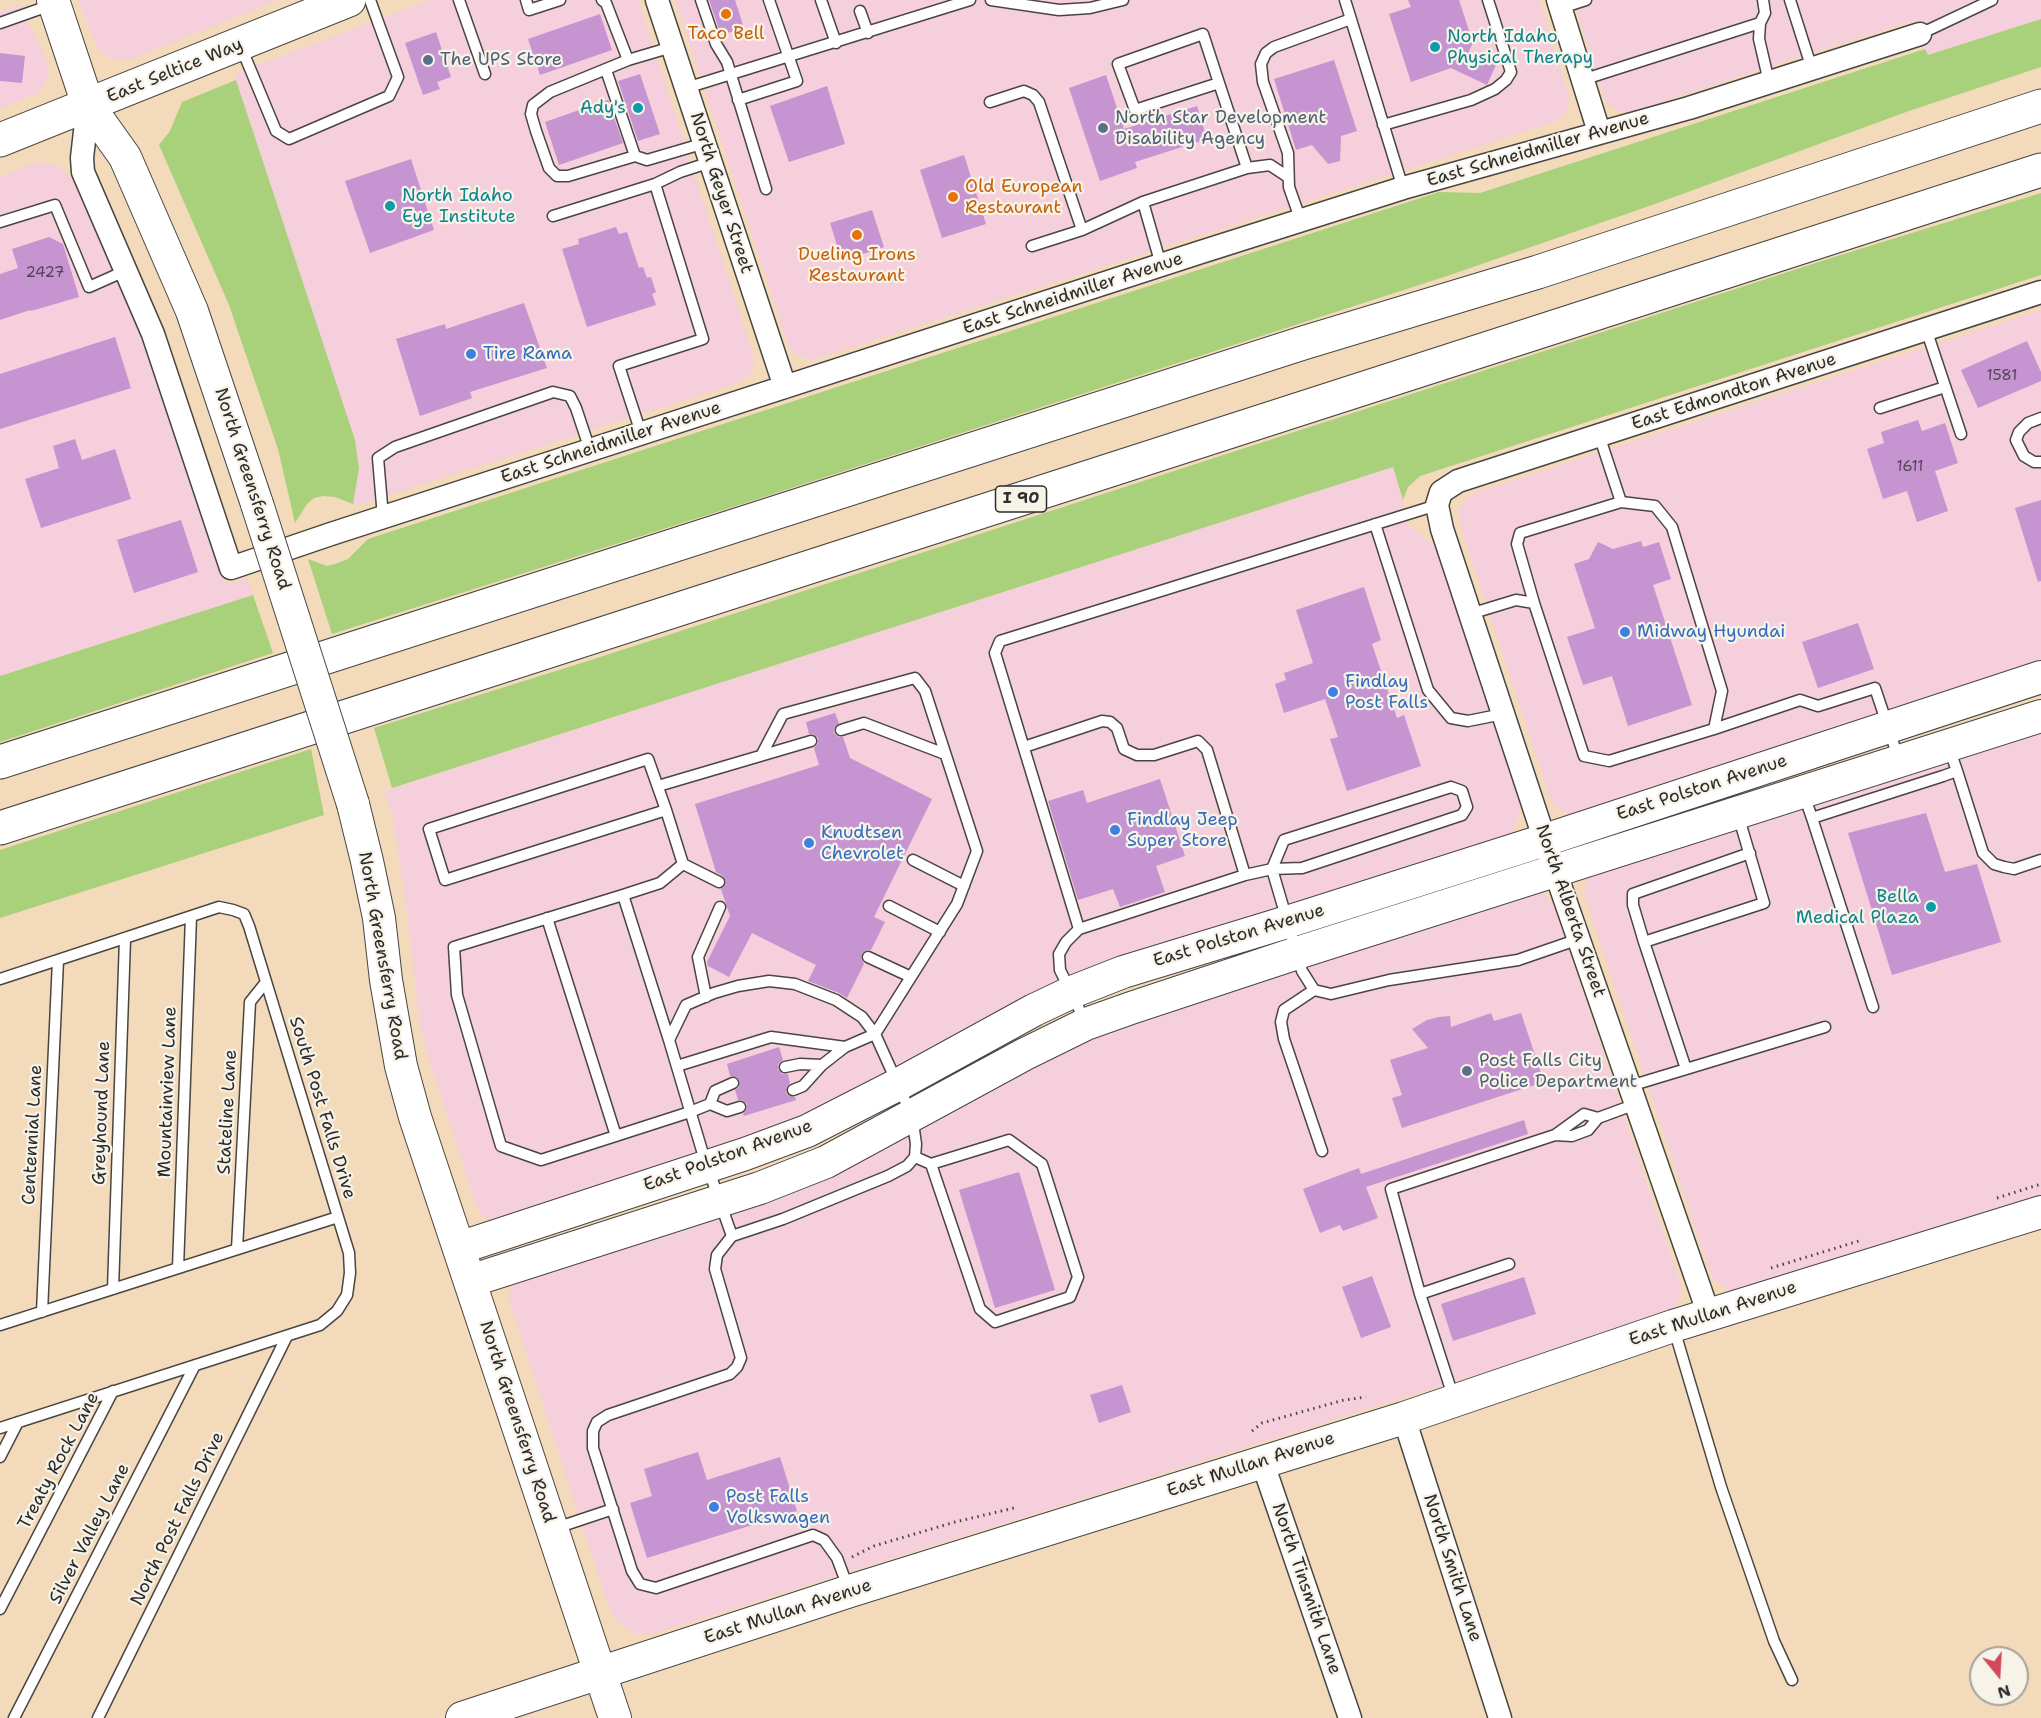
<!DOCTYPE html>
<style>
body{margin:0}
#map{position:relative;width:2041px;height:1718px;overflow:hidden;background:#f2dabb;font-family:"Shantell Sans",sans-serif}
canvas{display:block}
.north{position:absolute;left:1969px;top:1646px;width:60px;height:60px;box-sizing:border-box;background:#f7f3e8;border:2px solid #a5a39c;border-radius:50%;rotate:162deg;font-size:16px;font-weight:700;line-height:24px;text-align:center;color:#2b2b2b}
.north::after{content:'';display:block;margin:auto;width:21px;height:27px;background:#d1495b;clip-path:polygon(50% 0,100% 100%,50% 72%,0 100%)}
</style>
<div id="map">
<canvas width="2041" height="1718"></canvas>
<div class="north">N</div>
</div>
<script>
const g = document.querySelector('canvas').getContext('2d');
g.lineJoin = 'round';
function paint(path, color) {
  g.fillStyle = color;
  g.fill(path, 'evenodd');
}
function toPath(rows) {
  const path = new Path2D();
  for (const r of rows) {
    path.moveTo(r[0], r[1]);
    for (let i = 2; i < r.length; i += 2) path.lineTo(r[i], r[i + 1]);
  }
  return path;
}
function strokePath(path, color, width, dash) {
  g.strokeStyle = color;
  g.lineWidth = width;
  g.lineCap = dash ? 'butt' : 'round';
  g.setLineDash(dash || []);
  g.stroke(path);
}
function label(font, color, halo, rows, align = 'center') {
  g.font = font + ' "Shantell Sans",sans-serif';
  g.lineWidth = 4.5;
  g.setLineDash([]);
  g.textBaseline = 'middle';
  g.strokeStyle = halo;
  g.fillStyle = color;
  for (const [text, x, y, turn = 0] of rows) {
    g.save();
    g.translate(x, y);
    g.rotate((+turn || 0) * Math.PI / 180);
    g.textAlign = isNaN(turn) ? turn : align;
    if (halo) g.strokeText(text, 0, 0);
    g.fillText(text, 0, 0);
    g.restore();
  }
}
paint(toPath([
 [78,0,279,0,129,60,117,60,105,56,97,45],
 [429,0,638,0,754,357,754,368,750,375,741,382,359,505,353,504,359,468,355,440,234,74],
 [675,0,1539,0,1570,98,1567,110,1561,118,1555,122,812,360,795,354,789,348],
 [1573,0,2041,0,2041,19,1927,55,1915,20,1634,111,1622,112,1609,105,1604,97],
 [20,4,47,62,49,71,45,83,38,93,0,109,0,12],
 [43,162,61,167,72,179,127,300,145,344,222,580,227,583,232,583,247,577,253,595,0,676,0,177,34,163],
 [2041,310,2041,666,1573,815,1560,811,1551,800,1462,532,1458,511,1469,497,1476,492],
 [1393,467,1403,500,1406,519,1409,525,1436,547,1516,789,1520,809,1518,819,1512,832,1500,840,946,1042,780,1130,493,1222,484,1217,477,1208,429,1058,419,1020,411,940,393,816,384,791],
 [2041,726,2041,1196,1739,1290,1729,1290,1715,1281,1709,1269,1586,900,1584,890,1587,880,1593,872],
 [1536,891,1546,895,1554,906,1682,1289,1681,1296,1674,1309,1667,1315,649,1635,632,1633,615,1618,608,1605,510,1303,509,1294,516,1280,1086,1036]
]), '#f5cfdb');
paint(toPath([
 [2041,19,2041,67,1909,111,1655,204,1450,275,739,505,332,634,308,559,327,566,335,564,348,559,368,539,1439,192,1480,193,1925,49,1928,55],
 [236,80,355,440,359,468,353,504,335,497,323,496,314,498,307,504,295,523,278,449,229,305,159,145,170,131,182,102],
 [2041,193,2041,275,1420,476,1408,487,1403,500,1393,467,392,788,374,728,591,660,1831,258],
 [253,595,273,653,0,742,0,676],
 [311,749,324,815,0,918,0,850]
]), '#a9d17c');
paint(toPath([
 [709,0,735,0,744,28,721,35],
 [1408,0,1459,0,1473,43,1469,51,1496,65,1487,85,1451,68,1411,82,1389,14,1411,7],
 [600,14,612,50,540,75,528,39],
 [436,32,451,77,437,82,440,89,423,95,405,43],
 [0,53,25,56,22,83,0,81],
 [1334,60,1357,131,1341,136,1340,161,1328,164,1312,145,1296,150,1274,79],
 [640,74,660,134,638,141,618,81],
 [1106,75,1124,129,1197,106,1207,139,1135,162,1137,168,1100,181,1069,88],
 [827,86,845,144,789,162,770,106],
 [608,100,623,143,559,165,545,122],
 [964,155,986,224,942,238,920,170],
 [411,159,434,230,370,253,345,181],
 [872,210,884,247,842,261,830,223],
 [616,227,619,234,627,232,639,268,643,267,647,278,651,277,656,292,652,294,656,305,587,327,562,249,579,244,578,239],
 [49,237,63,244,79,297,31,311,30,310,0,320,0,274,18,268,12,249],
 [524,303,547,368,470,392,472,398,420,416,396,339,445,324,446,329],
 [115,337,131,388,0,429,0,374],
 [2027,341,2041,372,2041,381,1978,408,1961,370],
 [1918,420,1922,431,1945,423,1958,463,1935,471,1948,511,1917,522,1907,491,1883,499,1867,449,1884,443,1881,432],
 [75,439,82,460,115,449,131,499,41,528,25,479,59,468,53,446],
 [2041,500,2041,581,2038,582,2015,508],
 [181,520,198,572,134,593,117,540],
 [1641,541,1643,547,1659,542,1671,579,1653,585,1692,705,1628,726,1612,676,1583,685,1567,637,1595,628,1574,564,1589,559,1598,542,1613,549],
 [1364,587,1381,640,1372,644,1397,718,1404,715,1421,766,1347,791,1330,739,1338,737,1325,699,1284,713,1275,684,1286,680,1284,673,1313,663,1296,610],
 [1858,623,1874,669,1818,688,1802,642],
 [835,713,839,723,834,728,834,733,839,737,843,737,850,758,932,799,874,917,885,922,871,950,867,950,862,953,861,958,864,964,847,998,839,993,808,981,816,965,752,933,729,977,708,966,707,962,730,916,721,889,725,886,726,881,723,876,716,872,695,804,819,765,814,748,818,743,818,738,813,734,809,734,806,722],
 [1160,779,1185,856,1156,866,1165,892,1120,907,1113,889,1078,900,1048,801,1083,790,1087,803],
 [1926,813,1945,872,1977,864,2001,942,1892,975,1848,833],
 [1491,1013,1494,1021,1521,1013,1544,1082,1402,1128,1392,1098,1402,1095,1390,1060,1428,1048,1412,1029,1427,1020,1439,1017,1450,1016,1451,1027],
 [779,1047,783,1060,778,1064,778,1069,782,1074,788,1074,790,1083,787,1086,786,1092,789,1096,795,1097,796,1100,744,1116,743,1114,747,1109,747,1104,742,1100,738,1100,735,1090,739,1087,740,1081,737,1077,730,1076,727,1064],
 [1524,1120,1528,1134,1366,1187,1378,1218,1343,1231,1340,1225,1320,1233,1303,1189,1359,1168,1361,1174],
 [1019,1172,1055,1290,995,1308,959,1190],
 [1372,1276,1391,1327,1361,1338,1342,1287],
 [1524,1277,1536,1314,1453,1341,1441,1304],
 [1122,1385,1131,1412,1099,1423,1090,1395],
 [698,1452,707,1480,780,1457,797,1511,647,1558,630,1503,652,1496,644,1469]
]), '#c594d1');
const lane = toPath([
 [459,0,485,74],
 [526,0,529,10,560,0],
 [602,0,606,3,628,60],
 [701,0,716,44,727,62,766,189],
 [821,0,836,43],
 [991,0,1059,10,1090,8,1123,0],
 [1345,0,1403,188],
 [1763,0,1765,13,1760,23,1759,39,1769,82],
 [1790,0,1812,69],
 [1561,8,1586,0],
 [860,11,868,33],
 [0,23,51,5],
 [1920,34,1992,0],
 [241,47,276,131,289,139,389,96,398,77,370,0],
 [672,47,628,60,550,92,533,105,531,114,536,131,549,168,557,176,568,176,635,156,647,160,705,143],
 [606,70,635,156],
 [1582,80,1760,23],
 [1219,83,1135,110,1118,64,1203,34,1219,83,1247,168],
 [686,88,970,0],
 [738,100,797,81,769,0],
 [990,102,1024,91,1033,95,1039,102,1082,230,1143,202,1247,168,1270,165,1288,177],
 [1383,125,1471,100,1495,89,1506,80,1511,72,1488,0],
 [1143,202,1161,265],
 [553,216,655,184],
 [1301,221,1289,187,1288,153,1263,82,1261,64,1266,53,1274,47,1351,19],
 [0,222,55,205,89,287,125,271],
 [1032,246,1082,230],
 [1926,329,1961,434],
 [1880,408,1945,387],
 [2041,418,2028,423,2019,432,2016,440,2024,456,2034,462,2041,462],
 [641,433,619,366,703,339,655,184,680,172,711,162],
 [383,517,378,458,395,447,553,392,570,396,576,408,590,450],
 [1375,524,1428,690,1451,718,1468,721,1503,714],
 [1534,603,1517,544,1520,533,1621,502],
 [1470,614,1516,600,1534,603,1584,756,1609,761,1714,729,1722,691,1672,527,1655,506,1621,502,1599,435],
 [1714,729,1800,700,1818,706,1875,688,1898,757],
 [841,730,864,723,945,754],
 [1024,747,1102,721,1110,722,1117,728,1124,749,1137,755,1154,755,1198,741,1207,750,1245,875],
 [1957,771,1983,853,1994,864,2004,867,2014,869,2041,860],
 [658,786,811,741],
 [1451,787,1462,791,1467,807,1462,815,1302,868,1272,869,1284,840,1451,787],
 [1804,795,1812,818,1943,776,1957,771,1949,748],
 [1812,818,1873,1007],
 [913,860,964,886],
 [683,864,719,882],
 [623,895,660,883,683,864,666,810,445,880,429,829,648,759,666,810],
 [889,906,940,932],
 [547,918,616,1136],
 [1079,929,995,653,1000,641,1437,505],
 [1644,942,1633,905,1633,894,1750,853],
 [868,957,911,977],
 [0,979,219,907,233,910,244,914,249,926,338,1217,349,1253,350,1273,347,1295,337,1311,320,1325,0,1428],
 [769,981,795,984,836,1000,862,1017,875,1034,912,1116,916,1144,915,1157,907,1166,888,1176,783,1219,732,1236,703,1154,669,1040,686,1005,714,993,738,986,769,981],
 [1314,990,1284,1010,1281,1022,1284,1039,1322,1151],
 [706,997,698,957,720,907],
 [1085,1021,1060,970,1059,954,1066,942,1079,929,1245,875,1272,869,1302,971,1314,990,1331,994,1389,980,1518,960,1579,939],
 [669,1040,623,895,454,947,457,995,501,1146,541,1160,690,1112,710,1104,727,1111,740,1107],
 [677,1066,771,1037,845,1047,875,1034,957,904,977,851,925,691,915,678,783,714,762,754],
 [785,1067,800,1064,822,1065],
 [1686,1069,1644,942,1764,903,1738,815],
 [1630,1086,1825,1027],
 [793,1090,803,1086,822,1065,845,1047],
 [710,1104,715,1091,733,1083],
 [1555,1135,1584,1114,1598,1118],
 [915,1157,931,1164,980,1309,995,1322,1070,1297,1078,1277,1042,1164,1009,1140,931,1164],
 [732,1236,717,1255,715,1269,741,1358,737,1367,730,1374,608,1415,597,1422,593,1431,593,1448,632,1571,640,1584,656,1588,813,1535,824,1540,837,1558,849,1590],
 [237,1249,250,1002,266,982],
 [178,1268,191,917],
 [113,1289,125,939],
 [1420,1294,1509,1264],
 [42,1312,58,960],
 [0,1325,338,1217],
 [1674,1329,1721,1487,1774,1641,1792,1680],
 [1454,1399,1420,1294,1391,1189,1555,1135,1572,1136,1588,1130,1598,1118,1636,1104],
 [0,1457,18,1422],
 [553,1529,613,1509],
 [0,1609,113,1391],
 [14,1718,195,1365],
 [98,1718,287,1336]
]);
const street = toPath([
 [657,0,785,387],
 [1558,0,1599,132],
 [88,105,82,158,83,172,153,334,231,568,331,534,1201,252,1403,188,1689,108,1920,34],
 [1709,1315,1555,871,1442,529,1437,505,1441,492,1458,481,2041,292],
 [1404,1418,1500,1718],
 [1262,1461,1350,1718]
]);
const secondary = toPath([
 [53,0,88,105,125,157,192,311,257,504],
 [353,804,367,861,379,918,386,980,401,1066,415,1117,615,1718],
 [459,1248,745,1154,807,1131,897,1085,1034,1010,1072,992,1123,972,1287,922,1545,840,2041,677],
 [470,1281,760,1188,826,1162,1025,1054,1086,1024,1131,1008,1297,953,2041,716],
 [462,1718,850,1591,1404,1418,1673,1326,2041,1212]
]);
const primary = toPath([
 [0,140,349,0]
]);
const highway = toPath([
 [0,762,1303,343,1538,272,2041,106],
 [0,828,2041,170]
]);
strokePath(lane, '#494541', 13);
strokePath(street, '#494541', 25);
strokePath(secondary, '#494541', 34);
strokePath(primary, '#494541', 35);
strokePath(highway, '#494541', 35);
strokePath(toPath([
 [1997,1198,2041,1184],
 [1771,1268,1862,1240],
 [1252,1431,1262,1423,1344,1400,1366,1397],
 [852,1557,874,1546,955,1522,1014,1508]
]), '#494541', 3, [1.5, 4.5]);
strokePath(lane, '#fff', 10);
strokePath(street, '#fff', 22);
strokePath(secondary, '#fff', 32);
strokePath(primary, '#fff', 33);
strokePath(highway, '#fff', 33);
const secondaryBridge = toPath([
 [257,504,353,804]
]);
strokePath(secondaryBridge, '#494541', 34, []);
strokePath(secondaryBridge, '#fff', 32);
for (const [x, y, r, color] of [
 [726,14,6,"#e8710a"],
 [1435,47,6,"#0f9aa8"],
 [428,60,6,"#5c6f8a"],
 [638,108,6,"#0f9aa8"],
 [1103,128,6,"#5c6f8a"],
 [953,197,6,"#e8710a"],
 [390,206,6,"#0f9aa8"],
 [857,235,6,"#e8710a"],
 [471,354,6,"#3f7fe0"],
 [1625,632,6,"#3f7fe0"],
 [1333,692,6,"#3f7fe0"],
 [1115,830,6,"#3f7fe0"],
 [809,843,6,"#3f7fe0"],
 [1931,907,6,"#0f9aa8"],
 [1467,1071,6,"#5c6f8a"],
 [714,1507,6,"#3f7fe0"]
]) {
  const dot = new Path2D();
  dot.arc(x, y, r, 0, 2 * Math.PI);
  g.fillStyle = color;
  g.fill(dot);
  strokePath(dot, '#f7f3e8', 2);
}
label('15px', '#524554', null, [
 ["2427",45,273],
 ["1581",2002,376],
 ["1611",1910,467]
]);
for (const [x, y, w] of [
 [1021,499,51]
]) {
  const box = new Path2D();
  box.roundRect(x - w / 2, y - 13, w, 26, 4.5);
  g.fillStyle = '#f7f3e8';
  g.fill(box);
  strokePath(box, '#2b2b2b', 1.5);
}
label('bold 16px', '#2b2b2b', null, [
 ["I 90",1021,499]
]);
label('18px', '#c56008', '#f7f3e8', [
 ["Taco Bell",726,34],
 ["Old European",965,187,"left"],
 ["Restaurant",965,208,"left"],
 ["Dueling Irons",857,255],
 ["Restaurant",857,276]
]);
label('18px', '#0d838f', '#f7f3e8', [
 ["North Idaho",1447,37],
 ["Physical Therapy",1447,58],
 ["Ady's",626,108,"right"],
 ["North Idaho",402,196],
 ["Eye Institute",402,217],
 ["Bella",1919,897,"right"],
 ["Medical Plaza",1919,918,"right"]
], 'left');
label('18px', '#4e5e75', '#f7f3e8', [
 ["The UPS Store",440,60],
 ["North Star Development",1115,118],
 ["Disability Agency",1115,139],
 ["Post Falls City",1479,1061],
 ["Police Department",1479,1082]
], 'left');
label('18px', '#2b2b2b', '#f7f3e8', [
 ["East Seltice Way",175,71,-22],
 ["East Schneidmiller Avenue",1538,150,-16],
 ["North Geyer Street",721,193,72],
 ["East Schneidmiller Avenue",1073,294,-18],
 ["East Edmondton Avenue",1734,392,-18],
 ["East Schneidmiller Avenue",611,443,-18],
 ["North Greensferry Road",252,489,72],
 ["East Polston Avenue",1702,788,-18],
 ["North Alberta Street",1570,911,71],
 ["East Polston Avenue",1239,936,-17],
 ["North Greensferry Road",382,956,80],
 ["Mountainview Lane",168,1092,-88],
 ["South Post Falls Drive",322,1108,73],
 ["Stateline Lane",228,1112,-87],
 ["Greyhound Lane",102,1113,-88],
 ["Centennial Lane",33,1135,-87],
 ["East Polston Avenue",728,1156,-20],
 ["East Mullan Avenue",1713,1314,-18],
 ["North Greensferry Road",517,1422,72],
 ["Treaty Rock Lane",59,1461,-62],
 ["East Mullan Avenue",1251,1465,-18],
 ["North Post Falls Drive",178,1519,-64],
 ["Silver Valley Lane",90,1534,-63],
 ["North Smith Lane",1452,1568,72],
 ["North Tinsmith Lane",1306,1589,71],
 ["East Mullan Avenue",788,1612,-18]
]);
label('18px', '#366cbe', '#f7f3e8', [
 ["Tire Rama",483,354],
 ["Midway Hyundai",1637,632],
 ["Findlay",1345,682],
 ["Post Falls",1345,703],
 ["Findlay Jeep",1127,820],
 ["Super Store",1127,841],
 ["Knudtsen",821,833],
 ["Chevrolet",821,854],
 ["Post Falls",726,1497],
 ["Volkswagen",726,1518]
], 'left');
</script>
